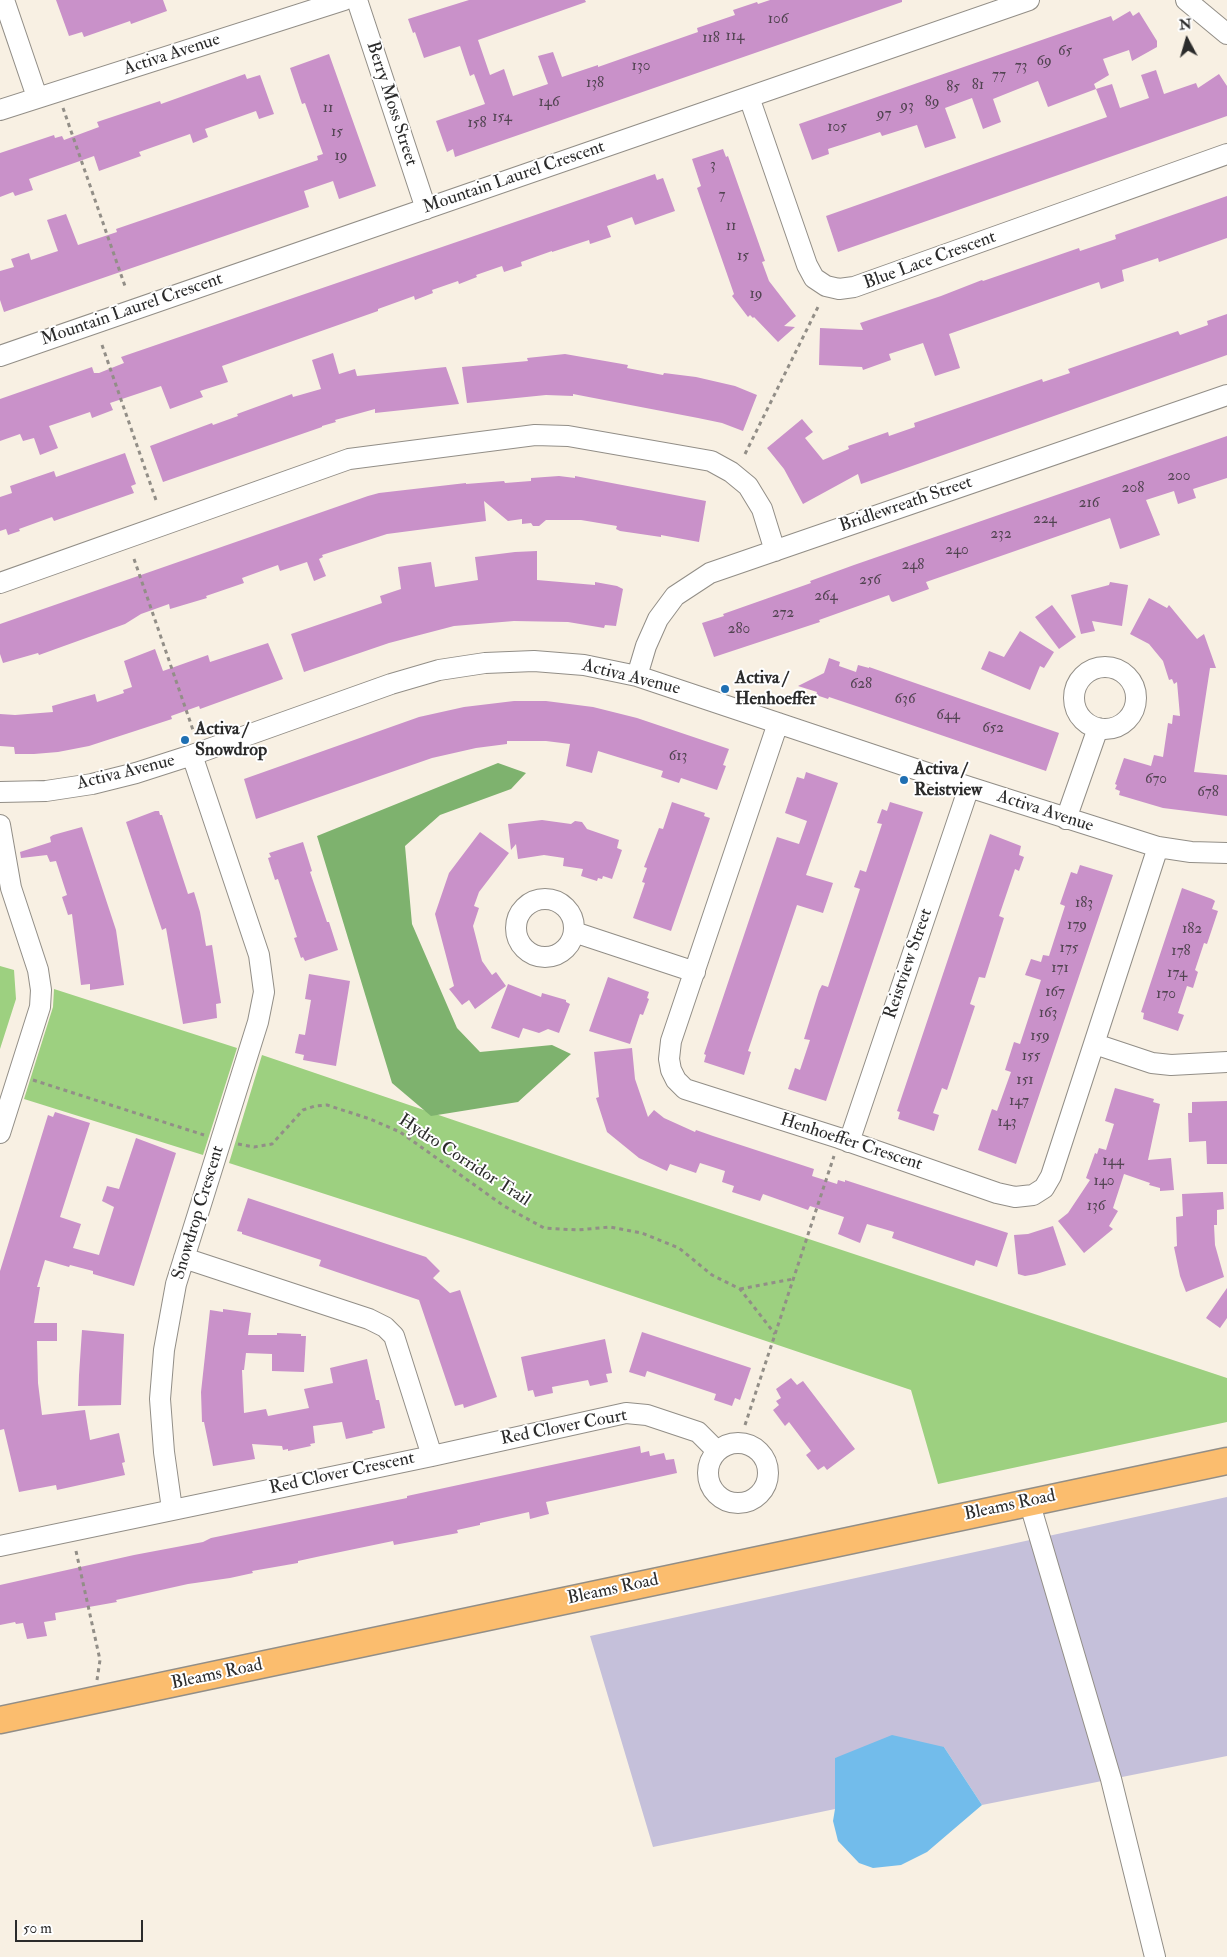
<!DOCTYPE html>
<style>
body{margin:0}
#map{position:relative;width:1227px;height:1957px;overflow:hidden;background:#f8f0e3;font-family:"IM FELL Double Pica",serif}
canvas{display:block}
.north{position:absolute;left:1162px;top:15px;width:50px;height:50px;-webkit-text-stroke:4px #fff;paint-order:stroke;rotate:354deg;font-size:14px;font-weight:700;line-height:20px;text-align:center;color:#2b2b2b}
.north::after{content:'';display:block;margin:auto;width:18px;height:22px;background:#2b2b2b;clip-path:polygon(50% 0,100% 100%,50% 72%,0 100%)}
.scale{position:absolute;left:15px;top:1920px;width:128px;height:22px;box-sizing:border-box;border:2px solid #2b2b2b;border-top:0;padding-left:6px;font-size:15px;line-height:18px;white-space:nowrap;color:#2b2b2b;-webkit-text-stroke:4px #fff;paint-order:stroke}
</style>
<div id="map">
<canvas width="1227" height="1957"></canvas>
<div class="north">N</div>
<div class="scale">50 m</div>
</div>
<script>
const g = document.querySelector('canvas').getContext('2d');
g.lineJoin = 'round';
function paint(path, color) {
  g.fillStyle = color;
  g.fill(path, 'evenodd');
}
function toPath(rows) {
  const path = new Path2D();
  for (const r of rows) {
    if (r.length === 3) {
      path.moveTo(r[0] + r[2], r[1]);
      path.arc(r[0], r[1], r[2], 0, 2 * Math.PI);
      continue;
    }
    path.moveTo(r[0], r[1]);
    for (let i = 2; i < r.length; i += 2) path.lineTo(r[i], r[i + 1]);
  }
  return path;
}
function strokePath(path, color, width, dash) {
  g.strokeStyle = color;
  g.lineWidth = width;
  g.lineCap = dash ? 'butt' : 'round';
  g.setLineDash(dash || []);
  g.stroke(path);
}
function label(font, color, halo, rows, align = 'center') {
  g.font = font + ' "IM FELL Double Pica",serif';
  g.lineWidth = 4;
  g.setLineDash([]);
  g.textBaseline = 'middle';
  g.strokeStyle = halo;
  g.fillStyle = color;
  for (const [text, x, y, turn = 0] of rows) {
    g.save();
    g.translate(x, y);
    g.rotate((+turn || 0) * Math.PI / 180);
    g.textAlign = isNaN(turn) ? turn : align;
    if (halo) g.strokeText(text, 0, 0);
    g.fillText(text, 0, 0);
    g.restore();
  }
}
paint(toPath([
 [1227,1497,1227,1756,982,1805,944,1747,835,1758,835,1809,653,1847,590,1636]
]), '#c5c0da');
paint(toPath([
 [0,966,14,970,16,999,0,1049],
 [54,989,237,1048,203,1155,24,1099,53,1007],
 [262,1055,577,1162,1227,1378,1227,1422,938,1484,911,1390,464,1239,229,1163]
]), '#9dd080');
paint(toPath([
 [498,763,526,773,511,789,440,815,405,846,412,924,457,1028,480,1052,552,1045,571,1054,518,1102,431,1116,392,1083,317,836]
]), '#7eb26e');
paint(toPath([
 [892,1735,944,1747,982,1805,927,1852,901,1865,873,1868,859,1863,838,1841,833,1821,835,1809,835,1758]
]), '#72bceb');
paint(toPath([
 [56,0,163,0,167,11,131,24,130,21,84,37,82,32,69,36],
 [469,0,585,0,586,2,478,40,490,75,504,69,513,96,548,84,538,56,553,52,562,77,598,65,598,67,698,32,697,28,735,15,733,10,757,2,758,4,770,0,902,0,902,2,455,157,453,149,447,152,436,121,485,104,474,74,470,76,460,46,424,58,415,32,413,33,408,19],
 [1130,11,1133,16,1139,12,1157,41,1157,47,1132,61,1129,50,1103,59,1109,75,1094,84,1096,89,1048,107,1038,81,993,99,1001,122,983,129,972,98,945,108,956,138,925,148,917,125,882,136,880,132,856,140,828,149,829,154,812,160,799,124,1111,16,1113,21],
 [329,54,376,186,339,199,333,181,304,191,309,207,4,312,0,300,0,271,14,267,11,259,29,253,31,260,58,251,47,220,66,214,78,245,117,232,116,229,318,160,317,156,323,154,305,103,302,104,290,68],
 [1156,70,1164,94,1196,83,1198,88,1219,74,1227,86,1227,116,838,252,826,216,1107,117,1096,89,1112,84,1120,108,1149,98,1141,75],
 [245,74,247,79,260,75,274,114,259,119,256,111,205,129,208,137,193,143,190,134,139,152,141,156,99,171,94,156,29,179,33,190,15,196,13,192,0,197,0,153,54,135,55,138,62,136,64,140,99,127,97,122,160,101,161,104],
 [723,149,726,157,728,156,765,261,762,262,769,281,796,316,784,326,795,327,778,342,754,317,753,318,750,315,748,317,732,296,734,294,697,188,701,186,692,159],
 [655,174,657,180,663,178,675,211,635,225,632,217,607,226,611,237,590,244,589,240,552,252,552,251,521,262,522,266,504,272,502,266,476,275,477,277,459,284,458,281,432,290,433,293,415,300,414,296,378,309,378,311,222,366,228,382,200,391,203,397,170,409,161,386,110,403,113,410,92,418,90,412,49,426,58,448,40,455,34,438,23,441,20,434,0,441,0,399,92,367,94,373,99,373,124,363,121,357],
 [1227,196,1227,238,1159,262,1158,258,1122,270,1124,281,1101,289,1099,282,949,334,960,368,935,376,923,343,889,354,891,360,863,370,862,367,819,365,820,328,863,330,860,323,941,296,982,280,983,281,1079,248,1080,251,1116,239,1115,235],
 [1227,314,1227,355,861,484,858,474,803,504,784,469,767,448,802,419,813,432,805,438,823,460,849,449,848,446,888,432,889,436,915,427,914,423,1042,379,1043,382,1070,373,1068,369,1178,331,1180,335,1208,325,1207,321],
 [333,353,339,374,355,369,357,376,446,367,459,404,375,413,375,409,335,420,336,422,322,426,322,427,163,482,150,446,212,423,213,425,238,416,237,414,292,394,293,397,321,389,312,360],
 [565,354,628,365,627,368,663,375,664,373,696,377,735,386,757,395,743,431,722,423,698,418,573,394,573,396,546,395,467,403,462,367,528,361,527,358],
 [1227,436,1227,478,1193,489,1196,498,1178,504,1174,491,1146,500,1160,535,1120,549,1110,518,926,582,929,589,893,602,891,601,889,595,819,620,820,622,714,657,702,623,724,616,723,614,811,583,810,581,854,565],
 [125,453,136,484,131,486,134,493,54,521,52,517,19,529,20,531,8,535,6,529,0,531,0,497,12,493,10,486,54,471,56,477],
 [559,476,575,478,575,476,706,501,699,542,661,535,661,537,620,531,616,529,617,526,581,520,546,520,539,526,533,526,531,523,522,524,522,519,508,521,484,501,486,521,387,534,322,555,323,557,319,559,326,576,314,581,307,562,280,571,278,565,242,578,244,583,206,596,207,598,170,609,169,604,141,614,125,624,39,655,38,653,3,663,0,654,0,624,368,496,379,493,466,483,466,484,504,481,505,483,531,481,531,478],
 [537,551,537,580,595,585,595,582,617,586,623,589,616,626,605,625,604,628,568,622,514,621,454,626,389,643,304,672,291,634,382,603,380,596,401,589,398,567,431,562,435,587,478,580,475,557,515,552],
 [1110,582,1128,585,1122,626,1092,621,1095,631,1081,634,1071,595,1109,585],
 [1149,598,1167,608,1169,605,1197,639,1204,634,1216,668,1210,668,1194,772,1227,775,1227,816,1163,808,1119,795,1120,791,1115,789,1117,785,1115,784,1124,758,1151,766,1154,755,1163,757,1168,723,1172,724,1173,715,1180,716,1177,682,1174,684,1172,679,1169,680,1163,661,1149,644,1130,634],
 [1052,605,1076,637,1059,649,1035,617],
 [1020,631,1054,652,1044,668,1040,666,1030,690,981,669,989,651,1004,657],
 [268,643,283,679,200,709,199,706,171,716,172,719,89,746,58,752,34,754,15,754,14,747,0,746,0,714,15,715,53,712,52,706,95,694,97,702,124,693,123,690,132,687,124,661,155,649,163,671,208,655,210,662],
 [829,658,840,662,839,666,856,672,858,665,869,668,869,667,1059,733,1046,771,859,707,829,697,828,699,816,695,817,692,798,686,824,673],
 [514,701,546,701,593,707,637,718,729,749,723,765,726,766,717,790,681,778,679,783,661,777,663,771,598,751,592,773,566,766,570,744,546,741,507,741,507,744,476,748,432,758,256,819,244,779,419,717,464,707],
 [806,772,838,783,806,875,833,883,823,913,797,905,748,1051,751,1052,744,1075,704,1062,706,1055,704,1054,777,837,799,844,807,821,785,813,797,777,804,779],
 [672,802,705,813,704,816,710,818,671,931,633,918,645,883,642,882,647,868,644,867,659,828,663,829],
 [890,802,923,812,826,1101,788,1089,795,1068,800,1070,810,1040,804,1039,819,991,822,985,828,987,860,889,854,887,860,870,866,872,882,824,877,823,882,809,887,811],
 [155,811,159,811,160,815,162,815,188,894,194,892,200,912,206,946,212,945,221,1003,216,1004,217,1018,183,1024,166,928,162,930,126,822],
 [542,820,571,824,575,821,582,822,587,829,619,840,617,848,622,850,612,879,603,876,602,879,598,878,597,881,581,876,583,869,563,866,564,858,544,855,518,859,516,844,511,850,508,824],
 [82,827,116,930,124,985,90,990,90,984,81,985,72,914,68,915,62,897,67,895,56,861,50,862,47,855,21,858,20,852,51,842,50,837,53,835],
 [480,832,509,853,479,892,474,906,479,908,473,926,482,961,492,975,496,972,506,986,475,1009,469,1000,462,1005,449,989,454,986,435,914,449,873],
 [990,834,1021,846,1019,855,1024,857,1019,871,1015,869,999,916,1004,918,985,978,979,977,970,1004,975,1006,947,1090,942,1088,933,1113,939,1115,934,1131,898,1119,900,1112,897,1111],
 [303,842,312,871,310,872,327,922,329,922,338,950,305,961,303,957,301,958,294,938,297,937,278,879,275,880,268,858,271,857,269,853],
 [1080,865,1113,875,1016,1164,978,1150,992,1109,997,1111,1011,1072,1005,1070,1014,1042,1020,1044,1041,980,1025,975,1031,959,1041,962,1043,955,1049,956,1065,906,1060,904,1071,872,1077,874],
 [1182,888,1212,899,1215,901,1212,909,1218,911,1207,944,1204,943,1195,970,1198,972,1193,988,1187,986,1178,1013,1184,1015,1178,1031,1143,1019,1144,1013,1141,1012],
 [309,974,350,981,336,1066,303,1060,304,1055,295,1053,299,1034,305,1035,311,1000,305,999],
 [608,977,649,992,647,998,649,999,643,1015,640,1014,630,1044,589,1031],
 [508,984,541,997,542,993,566,1000,566,1002,570,1004,559,1033,548,1029,539,1033,523,1028,519,1038,491,1028],
 [632,1048,635,1079,648,1117,654,1110,664,1118,695,1132,696,1130,713,1136,814,1169,812,1176,837,1184,838,1180,845,1182,845,1180,1008,1233,997,1267,976,1260,974,1266,892,1238,894,1232,867,1224,860,1243,838,1234,844,1217,810,1206,808,1210,763,1194,760,1201,732,1192,734,1186,722,1182,725,1171,700,1163,696,1173,670,1164,667,1171,639,1158,607,1132,596,1098,599,1097,594,1052],
 [1115,1088,1154,1099,1153,1102,1160,1104,1148,1160,1171,1158,1174,1190,1160,1191,1160,1188,1149,1185,1150,1183,1124,1174,1113,1208,1118,1211,1109,1226,1113,1229,1084,1253,1058,1221,1068,1213,1090,1180,1086,1178,1095,1153,1097,1154,1099,1148,1106,1150,1114,1124,1105,1121],
 [1227,1101,1227,1164,1207,1164,1206,1141,1189,1142,1188,1113,1192,1113,1192,1102],
 [55,1112,90,1123,60,1217,81,1224,73,1248,99,1255,114,1207,102,1201,107,1186,119,1189,136,1138,176,1153,134,1286,93,1274,93,1271,70,1265,69,1267,45,1260,37,1287,40,1287,34,1323,57,1323,57,1341,37,1341,38,1383,42,1415,85,1410,90,1440,119,1433,125,1462,122,1463,125,1475,57,1490,56,1485,19,1492,4,1429,0,1430,0,1271,48,1115,53,1117],
 [1223,1192,1224,1209,1217,1210,1217,1225,1214,1225,1215,1245,1224,1277,1186,1292,1180,1276,1174,1247,1177,1246,1176,1217,1183,1216,1182,1194],
 [248,1198,426,1257,440,1271,433,1278,450,1293,460,1290,497,1397,464,1408,463,1404,455,1406,419,1300,319,1266,321,1260,242,1234,242,1232,237,1231],
 [1053,1226,1066,1265,1036,1274,1025,1276,1018,1274,1014,1235,1028,1234],
 [1227,1288,1227,1318,1220,1328,1206,1318],
 [223,1309,251,1313,248,1335,277,1335,277,1333,301,1334,301,1336,306,1336,304,1372,272,1371,272,1354,246,1353,244,1370,242,1370,244,1413,266,1409,268,1416,309,1408,304,1389,333,1383,330,1368,367,1359,376,1400,379,1400,385,1428,372,1431,373,1433,346,1439,342,1422,313,1426,315,1443,310,1444,311,1446,288,1451,288,1449,283,1450,282,1446,252,1444,255,1459,213,1466,204,1422,202,1422,201,1392,210,1310,223,1312],
 [82,1330,124,1334,121,1405,78,1406,79,1375],
 [642,1332,751,1368,740,1400,735,1398,732,1406,714,1400,716,1394,647,1371,645,1377,629,1372],
 [605,1339,612,1373,606,1374,608,1382,590,1386,588,1380,552,1387,553,1393,535,1397,533,1390,528,1391,521,1357],
 [791,1378,797,1385,803,1381,855,1449,827,1470,824,1466,818,1470,806,1455,811,1451,789,1422,785,1426,773,1410,779,1405,776,1401,781,1398,776,1389],
 [640,1446,641,1453,649,1451,650,1456,664,1453,666,1460,674,1459,677,1473,546,1502,549,1514,530,1519,529,1512,480,1523,480,1525,457,1530,458,1533,394,1545,393,1541,321,1556,298,1561,298,1563,252,1571,253,1573,230,1578,188,1584,116,1600,117,1602,55,1613,56,1620,44,1622,47,1636,27,1639,23,1623,16,1624,15,1622,0,1625,0,1585,134,1555,203,1542,211,1538,407,1498,407,1496]
]), '#c991c9');
const minor = toPath([
 [4,0,37,97],
 [357,0,426,209],
 [1186,0,1227,34],
 [749,97,807,265,814,278,826,286,839,289,854,287,1227,154],
 [0,110,344,0],
 [0,356,1029,0],
 [0,583,349,459,535,435,568,436,711,461,731,472,748,486,762,509,775,551],
 [1105,698,31],
 [637,676,646,646,658,619,675,596,710,573,1227,395],
 [778,723,671,1041,669,1059,671,1070,676,1080,685,1089,839,1138,997,1193,1015,1197,1033,1195,1044,1188,1051,1176,1158,847],
 [0,792,46,791,92,784,136,773,192,755,391,684,439,670,485,663,534,661,584,665,637,676,969,787,1158,847,1191,852,1227,853],
 [1066,819,1098,728],
 [0,825,11,888,38,970,41,990,40,1007,0,1133],
 [545,928,29],
 [574,932,695,972],
 [1095,1044,1152,1063,1171,1065,1227,1062],
 [849,1142,969,787],
 [184,1258,369,1319,385,1327,394,1336,432,1456],
 [738,1473,30],
 [1029,1501,1111,1779,1155,1957],
 [172,1509,164,1452,160,1399,164,1350,176,1284,258,1022,264,992,259,955,192,755],
 [0,1546,432,1456,626,1413,647,1415,698,1432,717,1451]
]);
const major = toPath([
 [0,1720,1227,1461]
]);
strokePath(minor, '#928e87', 22);
strokePath(major, '#928e87', 29);
strokePath(toPath([
 [63,108,126,289],
 [102,345,157,503],
 [745,454,819,305],
 [134,559,193,730],
 [33,1080,204,1135],
 [238,1144,254,1147,272,1144,303,1110,315,1106,327,1105,370,1119,400,1132,504,1206,544,1228,578,1230,610,1227,642,1233,679,1248,712,1275,740,1289,775,1334],
 [740,1289,793,1279],
 [745,1425,834,1156],
 [76,1551,100,1660,97,1680]
]), '#928e87', 3, [4, 4]);
strokePath(minor, '#fff', 20);
strokePath(major, '#fbbd6e', 26);
for (const [x, y, r, color] of [
 [725,689,5,"#1f6fb2"],
 [185,740,5,"#1f6fb2"],
 [904,780,5,"#1f6fb2"]
]) {
  const dot = new Path2D();
  dot.arc(x, y, r, 0, 2 * Math.PI);
  g.fillStyle = color;
  g.fill(dot);
  strokePath(dot, '#fff', 2);
}
label('15px', '#524452', null, [
 ["106",778,20],
 ["114",735,37],
 ["118",711,39],
 ["65",1065,52],
 ["69",1044,62],
 ["130",641,67],
 ["73",1021,67],
 ["77",999,76],
 ["138",595,84],
 ["81",978,86],
 ["85",953,88],
 ["146",549,103],
 ["89",932,103],
 ["93",907,107],
 ["11",328,109],
 ["97",884,115],
 ["154",502,118],
 ["158",477,124],
 ["105",837,128],
 ["15",337,133],
 ["19",341,157],
 ["3",713,166],
 ["7",722,196],
 ["11",731,227],
 ["15",743,257],
 ["19",756,295],
 ["200",1179,477],
 ["208",1133,489],
 ["216",1089,504],
 ["224",1045,520],
 ["232",1001,535],
 ["240",957,551],
 ["248",913,566],
 ["256",870,581],
 ["264",826,597],
 ["272",783,614],
 ["280",739,630],
 ["628",861,685],
 ["636",905,700],
 ["644",948,716],
 ["652",993,729],
 ["613",678,757],
 ["670",1156,780],
 ["678",1208,793],
 ["183",1084,904],
 ["179",1077,926],
 ["182",1192,930],
 ["175",1069,949],
 ["178",1181,952],
 ["171",1060,969],
 ["174",1177,974],
 ["167",1055,993],
 ["170",1166,995],
 ["163",1048,1014],
 ["159",1040,1037],
 ["155",1031,1057],
 ["151",1025,1081],
 ["147",1019,1102],
 ["143",1007,1123],
 ["144",1113,1162],
 ["140",1104,1182],
 ["136",1096,1207]
]);
label('18px', '#2b2b2b', '#fff', [
 ["Activa Avenue",172,55,-18],
 ["Berry Moss Street",391,104,72],
 ["Mountain Laurel Crescent",514,178,-19],
 ["Blue Lace Crescent",930,261,-20],
 ["Mountain Laurel Crescent",132,310,-19],
 ["Bridlewreath Street",906,505,-19],
 ["Activa Avenue",631,678,14],
 ["Activa Avenue",126,773,-14],
 ["Activa Avenue",1045,812,18],
 ["Reistview Street",909,964,-71],
 ["Henhoeffer Crescent",851,1143,18],
 ["Hydro Corridor Trail",464,1161,33],
 ["Snowdrop Crescent",199,1213,-73],
 ["Red Clover Court",564,1428,-11],
 ["Red Clover Crescent",342,1474,-12],
 ["Bleams Road",1010,1506,-12],
 ["Bleams Road",613,1590,-12],
 ["Bleams Road",217,1675,-12]
]);
label('bold 18px', '#2b2b2b', '#fff', [
 ["Activa /",735,679],
 ["Henhoeffer",735,700],
 ["Activa /",195,730],
 ["Snowdrop",195,751],
 ["Activa /",914,770],
 ["Reistview",914,791]
], 'left');
</script>
